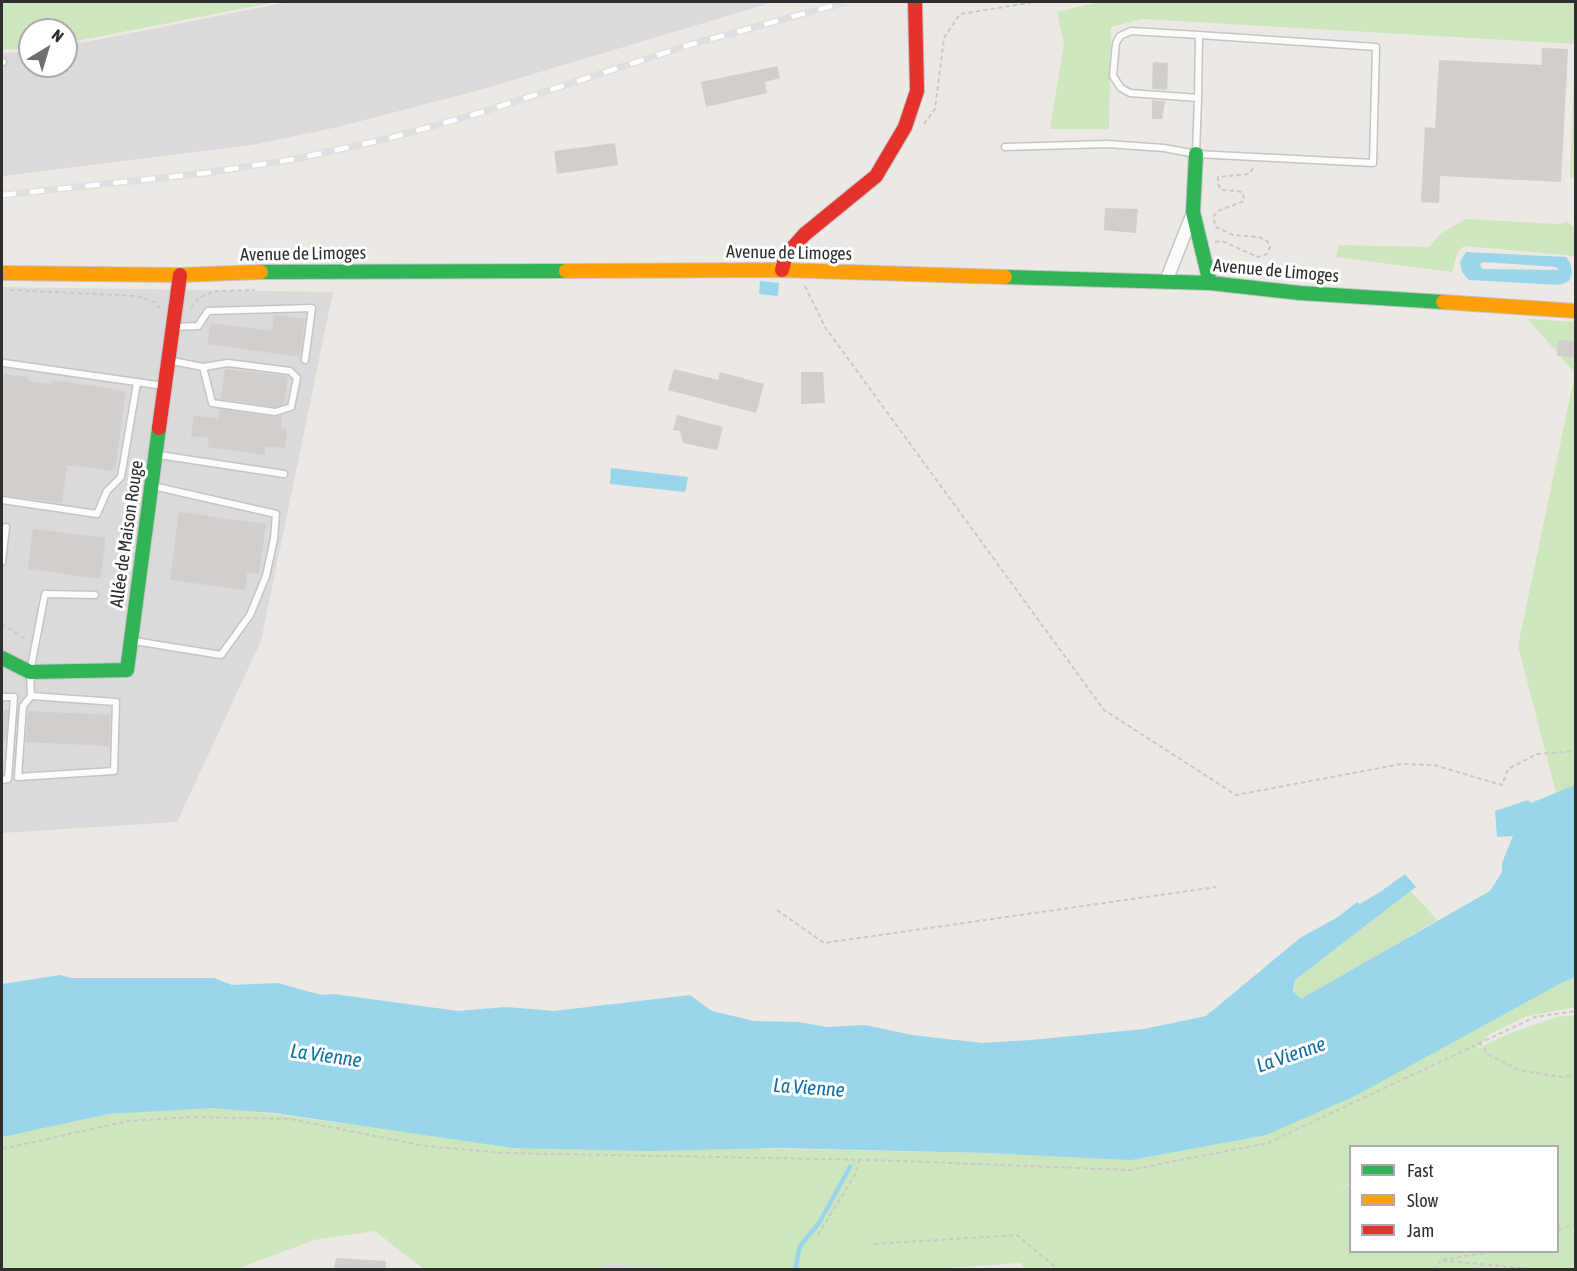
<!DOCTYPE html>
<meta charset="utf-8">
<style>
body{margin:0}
#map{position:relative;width:1577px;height:1271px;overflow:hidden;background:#ece8e4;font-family:"Asap Condensed",sans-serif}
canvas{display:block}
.frame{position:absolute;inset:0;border:3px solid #2e2e2e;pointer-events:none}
.legend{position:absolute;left:1349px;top:1145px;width:210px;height:108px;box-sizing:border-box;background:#fff;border:2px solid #ababab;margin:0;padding:8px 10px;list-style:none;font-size:18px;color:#2e2e2e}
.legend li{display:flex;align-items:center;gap:12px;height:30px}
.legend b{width:30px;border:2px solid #ababab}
.north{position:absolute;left:18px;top:18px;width:60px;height:60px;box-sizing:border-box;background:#fff;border:2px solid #ababab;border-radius:50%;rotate:38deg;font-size:16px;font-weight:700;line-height:24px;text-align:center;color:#2e2e2e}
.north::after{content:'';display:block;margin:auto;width:21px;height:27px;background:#706f6e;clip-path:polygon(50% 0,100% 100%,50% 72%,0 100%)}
</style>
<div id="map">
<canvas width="1577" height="1271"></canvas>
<div class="frame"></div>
<ul class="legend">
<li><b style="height:8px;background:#30b455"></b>Fast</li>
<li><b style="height:8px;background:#ff9f0a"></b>Slow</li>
<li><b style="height:8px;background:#e5322d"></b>Jam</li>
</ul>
<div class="north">N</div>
</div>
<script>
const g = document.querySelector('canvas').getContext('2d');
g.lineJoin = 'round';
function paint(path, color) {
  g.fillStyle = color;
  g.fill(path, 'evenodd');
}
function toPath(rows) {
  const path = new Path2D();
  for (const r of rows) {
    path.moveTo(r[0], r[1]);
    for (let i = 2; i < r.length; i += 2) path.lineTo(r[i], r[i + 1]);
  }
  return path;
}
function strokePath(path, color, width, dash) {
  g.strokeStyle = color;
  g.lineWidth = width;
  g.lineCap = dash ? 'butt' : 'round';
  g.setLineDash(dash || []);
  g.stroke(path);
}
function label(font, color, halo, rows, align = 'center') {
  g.font = font + ' "Asap Condensed",sans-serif';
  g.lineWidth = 6;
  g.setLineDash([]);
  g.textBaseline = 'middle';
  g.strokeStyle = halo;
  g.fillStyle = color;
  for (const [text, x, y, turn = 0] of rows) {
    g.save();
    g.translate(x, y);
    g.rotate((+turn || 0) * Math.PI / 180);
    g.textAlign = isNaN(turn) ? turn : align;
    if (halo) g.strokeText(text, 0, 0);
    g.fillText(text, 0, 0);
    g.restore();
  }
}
paint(toPath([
 [288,2,774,2,483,89,338,127,252,145,2,176,2,53,30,51,30,66,66,66,66,46],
 [2,287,333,292,261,641,177,822,2,833],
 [609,1264,686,1269,595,1270]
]), '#dcd9db');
paint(toPath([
 [2,2,276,2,66,43,66,30,30,30,30,48,2,50],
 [1099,2,1575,2,1575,178,1570,178,1575,44,1142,19,1111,27,1109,129,1050,129,1064,44,1057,12],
 [1466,219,1557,224,1568,222,1575,229,1575,256,1464,246,1458,251,1452,272,1336,257,1339,245,1429,247,1440,234],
 [1528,319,1575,322,1576,785,1556,793,1518,646,1575,373],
 [1411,891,1437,920,1309,997,1301,999,1294,994,1295,980],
 [1575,977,1575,1007,1525,1017,1490,1034,1475,1050,1510,1033,1557,1017,1575,1015,1575,1269,1027,1270,1020,1263,917,1270,686,1270,609,1264,595,1270,425,1270,375,1231,314,1240,237,1269,2,1270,2,1117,112,1095,237,1109,428,1135,726,1148,986,1153],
 [1350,1146,1558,1146,1558,1252,1350,1252,1350,1183,1340,1193,1350,1181]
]), '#cee6be');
paint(toPath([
 [1466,252,1566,257,1570,262,1572,273,1569,281,1560,285,1469,280,1462,272,1460,262],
 [1483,262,1556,267,1559,270,1482,269,1480,264],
 [760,281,779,283,778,296,759,294],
 [611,468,688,477,685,492,610,484],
 [1575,785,1575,977,1563,982,1355,1096,1266,1135,1131,1160,986,1153,778,1148,649,1151,513,1148,274,1113,211,1108,108,1114,2,1137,2,984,60,975,71,978,214,978,232,985,278,983,321,995,334,994,458,1011,506,1007,554,1011,690,995,712,1011,754,1021,798,1022,827,1027,865,1025,912,1035,982,1043,1031,1040,1144,1029,1206,1016,1300,938,1338,917,1357,902,1360,904,1380,892,1405,874,1416,887,1295,980,1293,991,1301,999,1490,891,1502,872,1502,863,1513,836,1497,837,1495,811,1528,800,1531,803]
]), '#99d6ec');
strokePath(toPath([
 [795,1270,800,1246,819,1223,850,1167]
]), '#99d6ec', 4.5);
paint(toPath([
 [1542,48,1568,49,1561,182,1440,176,1439,203,1421,202,1425,127,1435,128,1439,60,1542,65],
 [1153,62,1168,63,1167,90,1152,89],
 [777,66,780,78,765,82,767,93,706,107,701,82],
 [1152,100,1165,101,1162,119,1152,119],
 [615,143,618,165,557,174,554,151],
 [1105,208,1138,209,1136,233,1104,230],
 [274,315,305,319,300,357,208,344,210,323,272,331],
 [1558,340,1575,341,1575,357,1557,356],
 [225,369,288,376,284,404,275,407,221,399],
 [674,369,718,380,720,372,764,384,756,413,668,390],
 [801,372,823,372,825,403,801,404],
 [2,374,28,377,27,381,51,384,52,380,126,391,115,471,67,465,62,503,2,495],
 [220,409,274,417,282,415,281,427,287,428,285,448,266,446,265,455,208,447,209,438,191,436,194,415,218,419],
 [677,415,723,427,717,450,683,443,680,431,673,430],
 [179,512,266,524,259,574,247,572,245,590,170,580],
 [33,529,106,538,100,579,28,569],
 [2,710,8,710,6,741,2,741],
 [28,711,110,715,109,746,26,742],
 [336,1258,386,1261,386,1269,334,1268]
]), '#d1cecb');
const lane = toPath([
 [2,62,3,62],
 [1005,147,1107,144,1164,148,1196,154,1373,163,1376,47,1199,35],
 [1196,153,1198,98,1199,35,1131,31,1120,36,1116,43,1113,76,1121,88,1130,93,1198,98],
 [175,327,198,326,208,311,312,308,305,360],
 [172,361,203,367,228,363,290,371,297,378,291,407,275,412,212,403,203,367],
 [4,363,164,386],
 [159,455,284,474],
 [2,500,97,514,107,491,121,477,137,383],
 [2,562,6,527],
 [134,641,221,655,250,615,266,576,274,539,276,514,153,486],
 [31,696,23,706,18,777,114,771,116,702,31,696,30,672,45,594,95,595],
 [2,697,14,697,8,779,2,780]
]);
const street = toPath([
 [1166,281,1193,213]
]);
const fast = toPath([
 [1196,154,1193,212,1210,283],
 [261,272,566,271],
 [1005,277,1210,283,1300,293,1443,302],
 [2,658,30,672,127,670,159,428]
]);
const slow = toPath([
 [566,271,782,270,1005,277],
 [2,273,180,275,261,272],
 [1443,302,1576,311]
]);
const jam = toPath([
 [782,270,786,255,805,234,876,176,905,127,917,91,915,2],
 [159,428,180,275]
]);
strokePath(lane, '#c5c4c5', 9);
strokePath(street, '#c5c4c5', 15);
strokePath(fast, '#c5c4c5', 16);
strokePath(slow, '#c5c4c5', 16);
strokePath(jam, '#c5c4c5', 16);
strokePath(toPath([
 [924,124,935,109,944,38,960,14,1035,2],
 [1215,242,1222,241,1258,257,1267,254,1270,247,1267,241,1259,237,1233,235,1216,227,1213,217,1218,211,1244,201,1243,193,1238,191,1222,190,1218,184,1218,177,1249,174,1253,168],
 [805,286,825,327,1104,710,1236,795,1401,764,1434,765,1502,785,1508,769,1537,754,1576,751],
 [10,290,137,296,154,302,160,308],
 [191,308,199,298,215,291,255,290],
 [2,624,27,640],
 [777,910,824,943,1216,887],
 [1479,1042,1489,1055,1519,1070,1561,1077,1576,1075],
 [2,1149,128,1121,191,1117,290,1119,425,1146,505,1153,874,1160,1129,1170,1268,1143,1535,1017,1576,1011],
 [1558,1230,1576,1223],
 [818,1235,856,1173,859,1160],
 [874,1244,1017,1235,1059,1270],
 [1491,1252,1441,1260,1539,1270],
 [1433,1270,1441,1260]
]), '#c9c9c8', 2, [4.5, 3]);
strokePath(lane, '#fcfcfb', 6);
strokePath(street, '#fcfcfb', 12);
strokePath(fast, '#30b455', 14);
strokePath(slow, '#ff9f0a', 14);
strokePath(jam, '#e5322d', 14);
const rail = toPath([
 [2,195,206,173,295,159,386,139,476,114,689,45,846,2]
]);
strokePath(rail, '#dfdfe1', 7);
strokePath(rail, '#fff', 4.5, [14]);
label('18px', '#2e2e2e', '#fff', [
 ["Avenue de Limoges",789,253,1],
 ["Avenue de Limoges",303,254,-1],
 ["Avenue de Limoges",1276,271,5],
 ["Allée de Maison Rouge",127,534,-82]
]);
label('italic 20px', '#0d6fa3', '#fff', [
 ["La Vienne",1291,1055,-19],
 ["La Vienne",326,1056,8],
 ["La Vienne",809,1088,4]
]);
</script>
